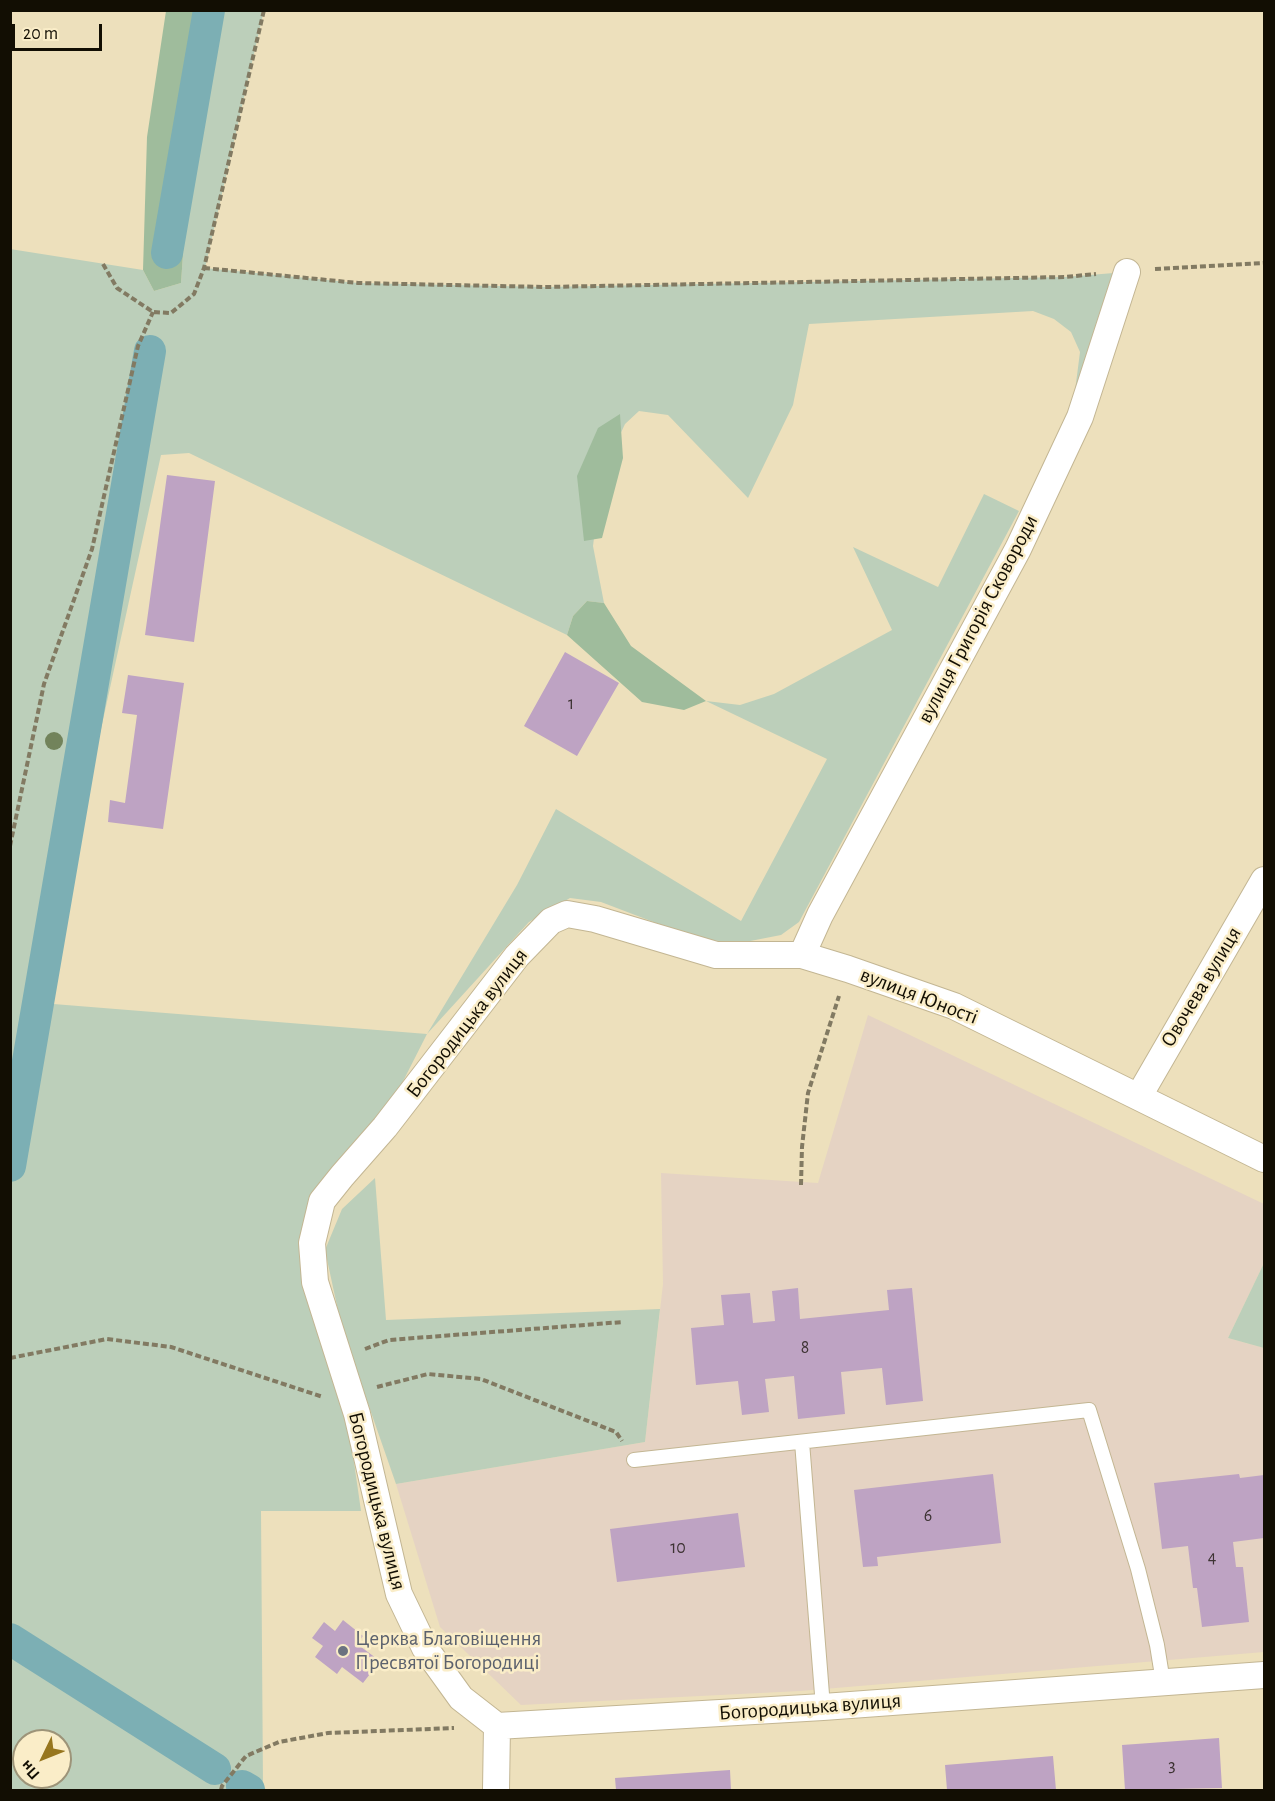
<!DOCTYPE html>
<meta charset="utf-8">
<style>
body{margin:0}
#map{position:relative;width:1275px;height:1801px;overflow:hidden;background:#ede0bc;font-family:"Alegreya Sans",sans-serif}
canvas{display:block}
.frame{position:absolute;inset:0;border:12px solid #120e03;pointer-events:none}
.north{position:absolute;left:12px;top:1729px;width:60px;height:60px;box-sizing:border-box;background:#faedc8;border:2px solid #9d9479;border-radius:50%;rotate:227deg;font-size:16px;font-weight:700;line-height:24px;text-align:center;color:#120e03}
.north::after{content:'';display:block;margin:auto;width:21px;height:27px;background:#97761e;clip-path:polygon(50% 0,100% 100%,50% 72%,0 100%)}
.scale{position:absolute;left:12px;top:24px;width:90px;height:27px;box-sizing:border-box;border:3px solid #120e03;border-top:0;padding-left:8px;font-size:18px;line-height:21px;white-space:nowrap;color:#120e03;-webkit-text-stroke:4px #faedc8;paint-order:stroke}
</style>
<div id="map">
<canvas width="1275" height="1801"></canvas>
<div class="frame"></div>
<div class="north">Пн</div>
<div class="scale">20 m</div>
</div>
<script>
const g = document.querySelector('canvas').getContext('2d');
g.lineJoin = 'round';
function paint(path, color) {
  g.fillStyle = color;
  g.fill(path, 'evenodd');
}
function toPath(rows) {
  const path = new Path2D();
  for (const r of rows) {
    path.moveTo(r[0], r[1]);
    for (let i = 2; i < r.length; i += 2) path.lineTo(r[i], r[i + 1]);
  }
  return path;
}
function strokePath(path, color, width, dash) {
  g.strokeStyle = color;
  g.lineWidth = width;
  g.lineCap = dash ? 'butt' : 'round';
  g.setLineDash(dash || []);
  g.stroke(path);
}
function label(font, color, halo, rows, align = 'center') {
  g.font = font + ' "Alegreya Sans",sans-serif';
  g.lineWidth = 5;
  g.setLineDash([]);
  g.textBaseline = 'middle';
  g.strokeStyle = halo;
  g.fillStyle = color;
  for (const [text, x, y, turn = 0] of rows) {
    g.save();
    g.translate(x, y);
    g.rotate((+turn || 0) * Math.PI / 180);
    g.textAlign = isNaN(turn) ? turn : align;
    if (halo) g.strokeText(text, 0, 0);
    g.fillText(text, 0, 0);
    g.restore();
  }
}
paint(toPath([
 [868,1015,1264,1204,1264,1263,1228,1338,1264,1348,1264,1652,800,1691,521,1705,440,1627,396,1484,645,1442,663,1284,661,1173,818,1183]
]), '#e5d3c3');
paint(toPath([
 [264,10,205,268,358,283,545,287,1065,277,1114,273,1075,391,1080,352,1071,332,1054,319,1033,311,809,324,793,405,748,498,668,415,639,411,625,424,602,473,593,546,604,603,587,601,573,616,567,635,189,453,161,455,41,1003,427,1034,517,885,556,809,741,921,827,759,706,701,740,705,774,694,892,630,853,547,938,587,984,494,1019,511,799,922,781,935,740,943,698,939,601,902,570,898,529,922,427,1034,391,1105,316,1197,361,1511,261,1511,263,1787,267,1790,11,1790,10,249,143,270,154,291,181,283,187,196,221,11],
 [24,1741,60,1741,60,1777,24,1777],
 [375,1178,386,1320,660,1309,645,1442,396,1484,342,1329,325,1250,342,1209],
 [1264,1263,1264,1348,1228,1338]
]), '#bccfba');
paint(toPath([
 [166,11,221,11,187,196,181,283,154,291,143,270,147,137],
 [620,414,623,458,602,538,584,541,577,476,598,428],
 [587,601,604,603,631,646,706,701,684,710,642,702,567,635,573,616]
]), '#9fbc9c');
strokePath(toPath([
 [167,253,209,10],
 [10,1166,150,351],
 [10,1639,215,1769],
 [242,1786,249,1790]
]), '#7cafb4', 32);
paint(toPath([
 [167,475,215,481,194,642,145,635],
 [565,652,619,683,577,756,524,726],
 [128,675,184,683,163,829,108,822,110,800,125,803,137,715,122,713],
 [798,1288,800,1319,889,1310,887,1290,912,1288,923,1401,886,1405,882,1368,841,1372,845,1414,798,1419,794,1376,765,1379,769,1412,742,1415,738,1381,696,1385,691,1328,724,1325,721,1295,750,1293,753,1323,775,1321,772,1291],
 [993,1474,1001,1543,877,1557,878,1566,863,1567,854,1490],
 [1239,1474,1240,1478,1264,1475,1264,1538,1233,1542,1236,1567,1243,1567,1249,1622,1202,1627,1197,1588,1193,1588,1188,1546,1162,1549,1154,1483],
 [738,1513,745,1567,617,1582,610,1529],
 [343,1620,363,1636,357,1644,380,1661,363,1683,342,1667,337,1674,315,1657,323,1646,312,1638,324,1622,335,1631],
 [1219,1738,1222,1788,1125,1790,1122,1745],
 [1053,1756,1056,1790,947,1790,945,1765],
 [730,1770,731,1790,616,1790,615,1778]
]), '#bea3c3');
const lane = toPath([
 [802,1442,823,1707],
 [634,1460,1089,1410,1138,1569,1157,1645,1163,1682]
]);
const street = toPath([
 [802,955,820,915,1018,549,1080,417,1127,272],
 [1139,1096,1264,880],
 [1264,1159,954,1006,848,969,802,955,716,955,595,919,567,914,551,921,517,956,385,1127,342,1176,322,1201,312,1243,315,1282,357,1414,399,1594,425,1648,461,1698,497,1726,823,1707,1264,1675],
 [496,1790,497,1726]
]);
strokePath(lane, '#c3b693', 16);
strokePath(street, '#c3b693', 28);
strokePath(toPath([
 [103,264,117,288,153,312,171,313,194,294,204,268,264,10],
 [204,268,358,283,545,287,1065,277,1096,274],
 [1155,269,1264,263],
 [10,846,44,684,92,549,138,346,153,312],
 [801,1185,802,1147,808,1093,839,996],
 [365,1349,389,1340,623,1322],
 [10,1358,107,1339,171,1347,323,1397],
 [377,1387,428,1374,481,1379,616,1432,622,1441],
 [221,1790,222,1786,246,1756,279,1742,328,1733,454,1728]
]), '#827a62', 4, [6, 3]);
strokePath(lane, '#fff', 14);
strokePath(street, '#fff', 26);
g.fillStyle = '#72835b';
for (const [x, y] of [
 [54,741]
]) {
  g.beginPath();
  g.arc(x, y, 9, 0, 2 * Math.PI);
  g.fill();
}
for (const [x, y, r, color] of [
 [343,1651,6,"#6b7280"]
]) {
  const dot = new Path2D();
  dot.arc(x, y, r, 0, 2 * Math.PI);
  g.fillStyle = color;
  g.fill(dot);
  strokePath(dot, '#faedc8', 2);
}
label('18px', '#3d3333', null, [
 ["1",571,704],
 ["8",805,1348],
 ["6",928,1516],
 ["10",678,1548],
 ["4",1212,1558],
 ["3",1172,1766]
]);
label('21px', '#120e03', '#faedc8', [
 ["вулиця Григорія Сковороди",978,619,-62],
 ["Овочева вулиця",1201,987,-59],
 ["вулиця Юності",919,996,21],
 ["Богородицька вулиця",467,1023,-52],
 ["Богородицька вулиця",377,1501,76],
 ["Богородицька вулиця",810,1707,-4]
]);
label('21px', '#5b616d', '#faedc8', [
 ["Церква Благовіщення",355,1639],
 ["Пресвятої Богородиці",355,1663]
], 'left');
</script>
